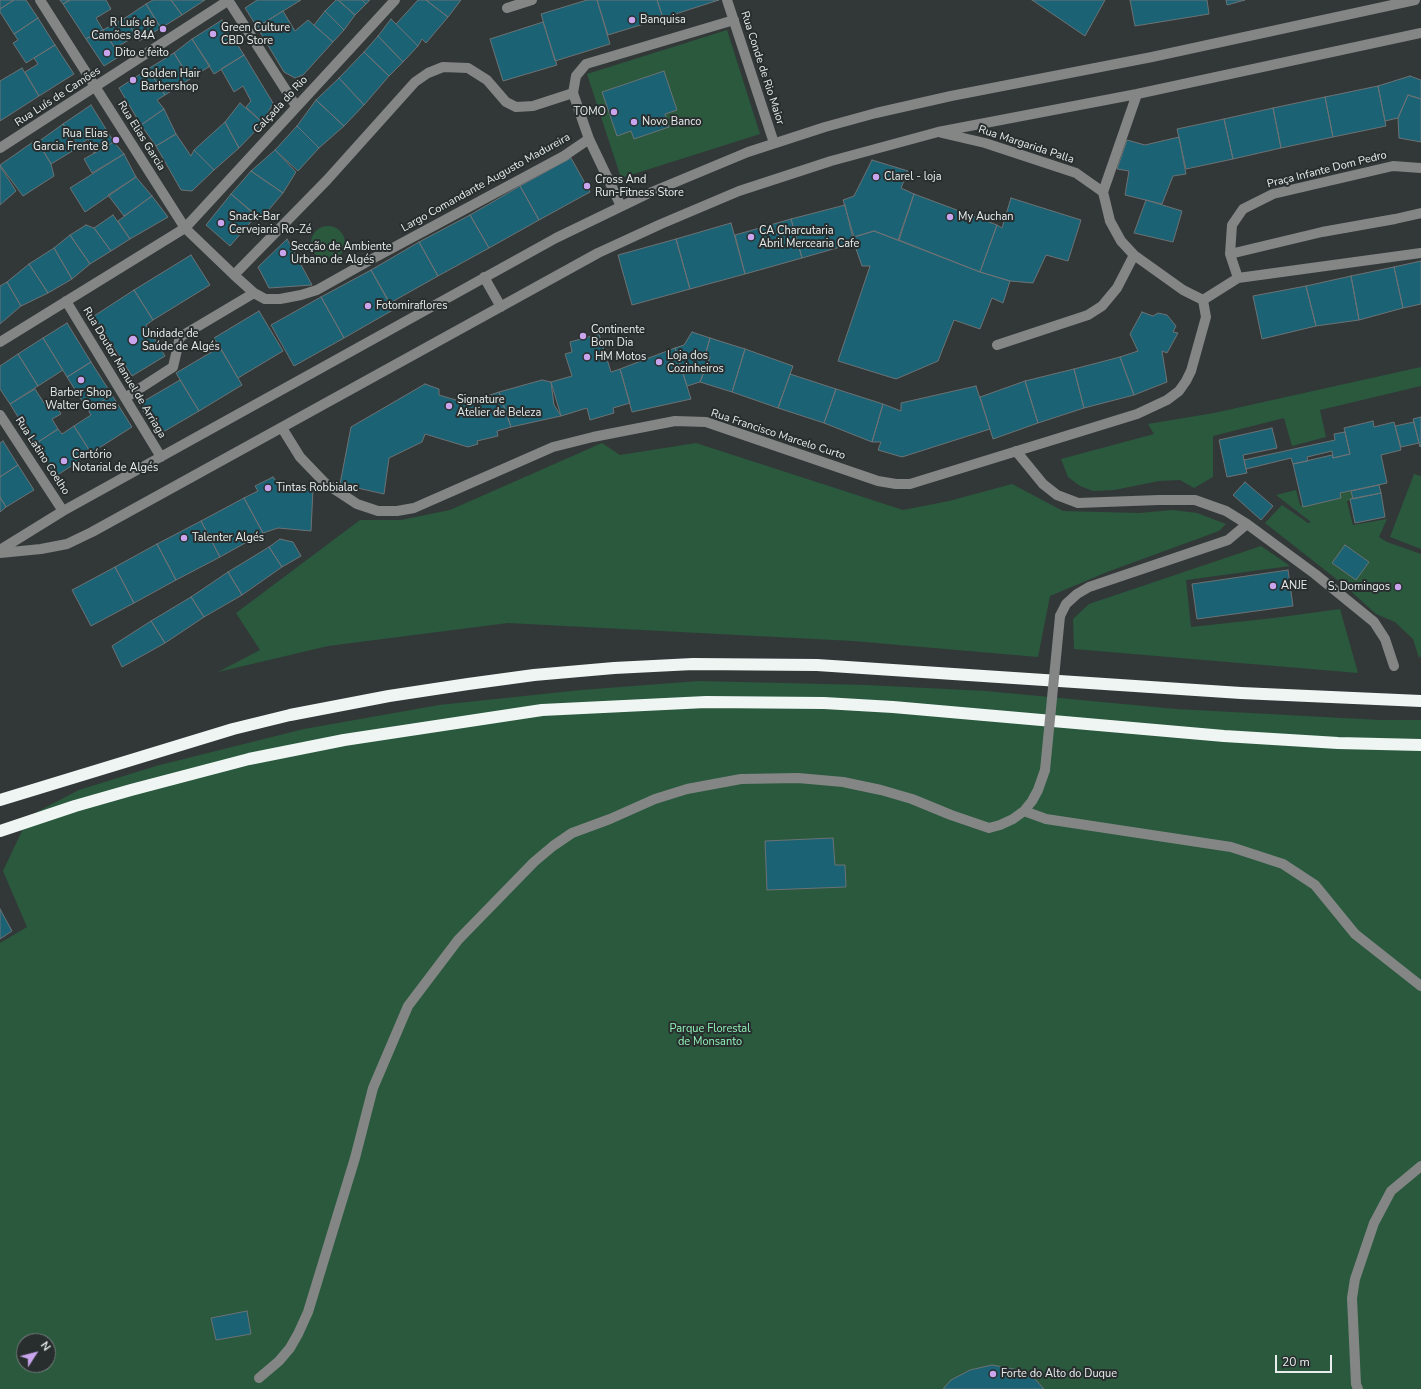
<!DOCTYPE html>
<meta charset="utf-8">
<style>
body{margin:0}
#map{position:relative;width:1421px;height:1389px;overflow:hidden;background:#323838;font-family:"Nunito Sans",sans-serif}
canvas{display:block}
.north{position:absolute;left:16px;top:1333px;width:40px;height:40px;box-sizing:border-box;background:#282e2e;border:1px solid #757a7a;border-radius:50%;rotate:54deg;font-size:11px;font-weight:700;line-height:16px;text-align:center;color:#e9eded}
.north::after{content:'';display:block;margin:auto;width:14px;height:18px;background:#c9a5ee;clip-path:polygon(50% 0,100% 100%,50% 72%,0 100%)}
.scale{position:absolute;left:1275px;top:1355px;width:57px;height:18px;box-sizing:border-box;border:2px solid #e9eded;border-top:0;padding-left:5px;font-size:12px;line-height:14px;white-space:nowrap;color:#e9eded;-webkit-text-stroke:3px #282e2e;paint-order:stroke}
</style>
<div id="map">
<canvas width="1421" height="1389"></canvas>
<div class="north">N</div>
<div class="scale">20 m</div>
</div>
<script>
const g = document.querySelector('canvas').getContext('2d');
g.lineJoin = 'round';
function fill(path, color) {
  g.fillStyle = color;
  g.fill(path, 'evenodd');
}
function shape(rows) {
  const path = new Path2D();
  for (const r of rows) {
    if (r.length === 3) {
      path.moveTo(r[0] + r[2], r[1]);
      path.arc(r[0], r[1], r[2], 0, 2 * Math.PI);
      continue;
    }
    path.moveTo(r[0], r[1]);
    for (let i = 2; i < r.length; i += 2) path.lineTo(r[i], r[i + 1]);
  }
  return path;
}
function strokePath(path, color, width, dash) {
  g.strokeStyle = color;
  g.lineWidth = width;
  g.lineCap = dash ? 'butt' : 'round';
  g.setLineDash(dash || []);
  g.stroke(path);
}
function write(font, color, halo, rows, align = 'center') {
  g.font = font + ' "Nunito Sans",sans-serif';
  g.lineWidth = 4;
  g.setLineDash([]);
  g.textBaseline = 'middle';
  g.strokeStyle = halo;
  g.fillStyle = color;
  for (const [text, x, y, turn = 0] of rows) {
    g.save();
    g.translate(x, y);
    g.rotate((+turn || 0) * Math.PI / 180);
    g.textAlign = isNaN(turn) ? turn : align;
    if (halo) g.strokeText(text, 0, 0);
    g.fillText(text, 0, 0);
    g.restore();
  }
}
fill(shape([
 [727,30,760,134,621,178,587,74],
 [328,243,17],
 [1421,367,1421,386,1320,410,1326,437,1292,446,1284,418,1213,436,1213,477,1194,488,1180,480,1159,481,1114,490,1093,491,1080,486,1068,477,1061,459,1154,434,1148,424,1214,413],
 [602,443,620,455,696,443,903,510,949,501,1012,484,1063,511,1139,513,1173,510,1197,513,1226,524,1219,531,1107,572,1050,596,1038,657,853,641,508,623,328,646,218,672,260,650,236,613,360,520,401,520,450,510],
 [1414,474,1421,476,1421,549,1390,537],
 [1379,485,1381,493,1347,501,1350,514,1353,525,1387,519,1379,537,1387,542,1421,554,1421,656,1419,658,1413,639,1395,622,1376,614,1344,585,1265,523,1282,505,1308,523,1311,522,1276,495,1296,490,1300,505,1303,506,1341,498,1340,493],
 [1261,546,1290,566,1186,580,1191,627,1274,618,1340,609,1358,673,1074,649,1073,619,1089,604],
 [699,681,866,685,986,691,1176,709,1380,720,1421,720,1421,1389,0,1389,0,943,27,927,3,871,29,816,79,790,156,766,304,729,439,705,581,690],
 [24,1341,48,1341,48,1365,24,1365]
]), '#2a593e');
const building = shape([
 [0,0,14,0,0,9,0,0],
 [14,0,26,0,38,18,14,34,0,12,0,9,14,0],
 [60,0,70,0,63,4,60,0],
 [70,0,106,0,111,9,96,18,103,30,86,39,63,4,70,0],
 [153,0,171,0,182,15,161,28,146,4,153,0],
 [171,0,205,0,182,15,171,0],
 [257,0,301,0,257,27,245,8,257,0],
 [336,0,338,0,355,15,344,30,325,11,336,0],
 [338,0,362,0,366,4,355,15,338,0],
 [362,0,370,0,366,4,362,0],
 [418,0,426,0,448,17,426,43,422,39,418,46,396,24,418,0],
 [426,0,461,0,448,17,426,0],
 [587,0,597,0,610,44,555,61,541,14,587,0],
 [597,0,657,0,663,18,608,35,597,0],
 [657,0,719,0,663,18,657,0],
 [1032,0,1105,0,1085,36,1032,0],
 [1130,0,1207,0,1209,14,1135,26,1130,0],
 [1226,0,1245,0,1227,5,1226,0],
 [146,4,161,28,139,41,125,18,146,4],
 [283,11,295,31,308,20,333,42,303,75,295,78,284,72,257,27,283,11],
 [325,11,344,30,333,42,314,25,325,11],
 [38,18,55,45,26,63,13,43,18,40,14,34,38,18],
 [125,18,136,36,115,48,103,30,125,18],
 [391,19,418,46,403,62,378,36,391,19],
 [222,20,244,55,214,74,192,39,222,20],
 [543,22,557,65,503,81,490,39,543,22],
 [103,30,120,56,104,66,86,39,103,30],
 [378,36,403,62,389,76,364,52,378,36],
 [192,39,210,66,190,79,174,53,192,39],
 [55,45,74,74,39,96,25,72,38,64,34,58,55,45],
 [364,52,389,76,364,105,339,78,364,52],
 [174,53,190,79,165,95,148,69,174,53],
 [244,55,273,103,263,123,246,107,251,101,243,86,234,92,221,69,244,55],
 [22,68,39,96,0,121,0,81,22,68],
 [148,69,165,95,157,100,164,109,141,125,119,88,148,69],
 [664,71,677,110,665,114,669,127,634,139,631,131,617,136,602,92,664,71],
 [1410,76,1421,80,1421,99,1408,95,1398,118,1385,121,1378,86,1410,76],
 [339,78,364,105,344,126,316,100,339,78],
 [1378,86,1386,126,1333,137,1325,97,1378,86],
 [1408,95,1421,99,1421,142,1399,138,1398,118,1408,95],
 [1325,97,1333,137,1281,148,1273,108,1325,97],
 [316,100,344,126,319,148,297,126,316,100],
 [240,103,263,123,239,148,225,122,240,103],
 [91,105,114,142,94,153,88,139,78,146,63,124,91,105],
 [1273,108,1281,148,1233,159,1224,119,1273,108],
 [164,109,176,134,156,146,141,125,164,109],
 [1224,119,1233,159,1186,169,1177,129,1224,119],
 [225,122,239,148,214,170,194,150,225,122],
 [63,124,79,147,51,164,38,142,63,124],
 [297,126,319,148,298,171,275,150,297,126],
 [176,134,191,156,194,150,214,170,192,191,181,190,156,146,176,134],
 [1179,137,1186,174,1173,176,1162,204,1125,195,1129,171,1117,169,1127,140,1145,145,1179,137],
 [33,142,38,142,51,164,54,176,23,196,0,165,33,142],
 [114,142,124,154,92,173,84,159,114,142],
 [275,150,296,172,283,193,251,171,275,150],
 [124,154,136,177,85,212,70,188,124,154],
 [571,158,590,192,539,220,520,186,571,158],
 [872,160,908,171,901,188,914,194,898,240,874,231,854,237,843,200,854,196,872,160],
 [0,166,16,191,0,205,0,166],
 [251,171,283,193,261,219,231,194,251,171],
 [136,177,152,196,124,216,108,195,136,177],
 [520,186,539,220,489,248,470,215,520,186],
 [231,194,256,216,230,246,206,225,231,194],
 [914,194,997,225,980,272,899,240,914,194],
 [152,196,168,217,130,239,118,221,152,196],
 [1011,198,1081,220,1068,261,1046,255,1033,283,1010,281,980,272,997,225,1002,228,1011,198],
 [1146,200,1182,211,1173,242,1134,233,1146,200],
 [845,205,854,243,802,258,791,219,845,205],
 [113,215,130,239,111,251,94,228,113,215],
 [470,215,489,248,438,276,419,242,470,215],
 [791,219,802,258,745,274,735,235,791,219],
 [731,223,745,274,690,289,676,239,731,223],
 [86,225,94,228,111,251,90,264,70,235,86,225],
 [874,231,980,272,1010,281,1003,303,992,298,980,329,954,320,938,361,896,379,838,361,870,266,862,266,854,243,854,237,874,231],
 [70,235,90,264,72,279,54,248,70,235],
 [287,239,312,285,269,288,258,267,287,239],
 [676,239,690,289,632,305,618,255,676,239],
 [419,242,438,276,390,303,371,270,419,242],
 [54,248,72,279,48,293,29,264,54,248],
 [191,255,210,285,153,320,134,290,191,255],
 [1421,261,1421,304,1403,308,1394,267,1421,261],
 [29,264,48,293,21,306,7,282,29,264],
 [1394,267,1403,308,1359,320,1351,276,1394,267],
 [371,270,393,310,344,338,321,297,371,270],
 [1351,276,1359,320,1316,326,1306,286,1351,276],
 [7,282,21,306,0,324,0,286,7,282],
 [1306,286,1316,326,1262,339,1253,296,1306,286],
 [134,290,153,320,146,325,165,356,132,376,94,316,134,290],
 [321,297,344,338,294,366,271,325,321,297],
 [259,311,283,351,238,378,214,338,259,311],
 [1142,312,1153,316,1158,313,1167,315,1176,326,1173,332,1178,333,1167,353,1162,351,1167,382,1134,395,1120,357,1138,351,1130,334,1142,312],
 [67,323,91,362,67,377,43,338,67,323],
 [692,332,710,338,705,356,710,357,700,382,687,386,675,348,684,345,692,332],
 [599,334,611,372,620,369,630,403,613,408,614,413,590,420,587,408,561,416,551,382,572,376,565,354,572,352,570,342,599,334],
 [43,338,63,370,38,386,18,354,43,338],
 [710,338,745,349,732,392,700,382,710,357,705,356,710,338],
 [220,347,242,385,199,411,176,373,220,347],
 [675,348,691,399,632,412,620,369,675,348],
 [745,349,793,366,778,408,732,392,745,349],
 [18,354,38,386,10,404,0,389,0,366,18,354],
 [1120,357,1134,395,1084,408,1074,369,1120,357],
 [91,362,112,395,88,410,67,377,91,362],
 [1074,369,1084,408,1038,423,1025,381,1074,369],
 [790,374,836,389,824,423,778,408,790,374],
 [180,380,199,411,158,435,139,404,180,380],
 [542,380,551,382,554,405,561,416,511,427,499,392,542,380],
 [1025,381,1038,423,993,439,980,397,1025,381],
 [425,384,439,389,439,395,466,403,499,392,511,427,497,431,498,436,477,441,478,444,468,447,425,434,422,442,389,458,384,494,340,484,351,427,425,384],
 [976,386,990,429,902,457,878,450,881,442,872,442,883,404,901,411,901,403,976,386],
 [35,389,44,403,52,399,61,414,52,419,58,429,35,444,10,404,35,389],
 [836,389,883,404,872,442,824,423,836,389],
 [112,395,132,427,91,453,74,426,91,415,88,410,112,395],
 [1421,417,1421,446,1420,447,1413,419,1421,417],
 [1373,421,1374,427,1394,422,1401,450,1381,455,1387,483,1340,493,1341,498,1303,507,1293,464,1332,455,1333,458,1350,454,1344,428,1373,421],
 [1414,422,1419,443,1401,447,1395,426,1414,422],
 [74,426,91,453,56,476,35,444,58,429,62,434,74,426],
 [1272,428,1277,448,1243,455,1247,473,1227,477,1219,440,1272,428],
 [1345,432,1350,454,1333,458,1332,451,1307,457,1308,461,1293,464,1291,458,1246,469,1244,460,1335,440,1334,434,1345,432],
 [3,441,18,465,0,477,0,443,3,441],
 [18,465,34,490,6,507,0,497,0,477,18,465],
 [273,477,280,486,313,489,311,531,278,528,263,533,244,498,258,491,255,486,273,477],
 [1245,482,1273,506,1261,520,1233,495,1245,482],
 [1379,485,1381,493,1353,499,1351,491,1379,485],
 [1381,493,1385,517,1355,523,1350,499,1381,493],
 [0,497,6,507,0,512,0,497],
 [244,498,263,533,220,557,201,521,244,498],
 [201,521,220,557,176,580,157,544,201,521],
 [280,539,293,542,301,556,282,567,269,547,280,539],
 [157,544,176,580,134,603,115,567,157,544],
 [1345,545,1369,562,1356,580,1332,563,1345,545],
 [269,547,282,567,242,595,228,572,269,547],
 [115,567,134,603,91,626,72,590,115,567],
 [1288,570,1293,606,1197,619,1192,584,1288,570],
 [228,572,242,595,204,617,191,597,228,572],
 [191,597,204,617,165,643,151,621,191,597],
 [151,621,165,643,122,667,112,646,151,621],
 [833,838,835,865,845,865,846,887,767,890,765,841,833,838],
 [0,909,12,931,0,939,0,909],
 [247,1311,251,1334,216,1340,211,1318,247,1311],
 [992,1365,1014,1369,1035,1379,1044,1389,943,1389,951,1380,970,1370,992,1365]
]);
fill(building, '#1b6275');
strokePath(building, '#6c7274', 1);
strokePath(shape([
 [40,0,185,228,234,275],
 [228,0,296,106],
 [727,0,774,143],
 [507,8,532,0],
 [573,93,533,106,516,107,506,102,487,80,468,68,443,67,428,73,415,82,327,180,234,275,254,293,265,299,280,299,301,295,317,290,374,258,564,156,589,139],
 [942,133,985,143,1076,173,1103,192],
 [0,148,229,0],
 [621,206,589,139,573,93,576,76,586,64,734,20],
 [1230,254,1232,225,1243,209,1273,194,1393,166,1421,168],
 [1134,255,1183,290,1203,300,1238,278,1421,253],
 [484,277,501,307],
 [1238,278,1230,254,1322,232,1395,219,1421,213],
 [66,301,161,457],
 [0,342,185,228,395,0],
 [997,345,1088,315,1102,306,1117,288,1134,255,1121,241,1110,221,1103,192,1137,94],
 [125,398,173,367,180,337,254,293],
 [0,415,63,511],
 [282,428,300,457,325,483,357,504,378,511,397,511,414,508,553,447,593,437,675,421,706,422,878,481,896,484,910,484,1137,414,1167,400,1179,391,1186,381,1191,371,1206,317,1203,300],
 [1016,451,1043,484,1057,495,1078,503,1159,500,1195,500,1226,511,1247,524,1315,574,1374,622,1385,639,1394,666],
 [0,550,63,511,556,238,647,194,748,152,825,127,876,113,951,96,1152,57,1415,0],
 [0,553,41,549,67,544,92,532,598,253,661,224,739,191,831,161,938,132,1137,94,1421,33],
 [1060,616,1066,604,1077,594,1089,587,1228,540,1247,524],
 [1024,811,1046,819,1231,847,1283,864,1315,885,1355,934,1421,986],
 [259,1378,279,1361,290,1348,298,1334,308,1312,355,1158,373,1088,408,1006,458,940,534,862,553,846,572,833,610,819,655,799,687,789,741,779,798,778,843,782,881,790,912,799,951,815,989,828,1000,825,1013,819,1024,811,1032,801,1038,790,1045,770],
 [1358,1389,1356,1384,1352,1298,1355,1279,1374,1223,1391,1191,1421,1166]
]), '#848685', 10);
strokePath(shape([
 [0,800,233,729,290,715,389,696,468,684,534,675,614,668,693,664,817,665,1241,693,1421,701],
 [0,831,75,806,131,790,249,759,344,740,542,710,706,702,824,703,893,707,1224,736,1338,743,1421,745]
]), '#eef5f3', 12);
strokePath(shape([
 [1045,770,1060,616]
]), '#848685', 10);
for (const [x, y, r, color] of [
 [632,20,4,"#c9a5ee"],
 [163,29,4,"#c9a5ee"],
 [213,34,4,"#c9a5ee"],
 [107,53,4,"#c9a5ee"],
 [133,80,4,"#c9a5ee"],
 [614,112,4,"#c9a5ee"],
 [634,122,4,"#c9a5ee"],
 [116,140,4,"#c9a5ee"],
 [876,177,4,"#c9a5ee"],
 [587,186,4,"#c9a5ee"],
 [950,217,4,"#c9a5ee"],
 [221,223,4,"#c9a5ee"],
 [751,237,4,"#c9a5ee"],
 [283,253,4,"#c9a5ee"],
 [368,306,4,"#c9a5ee"],
 [583,336,4,"#c9a5ee"],
 [133,340,5,"#c9a5ee"],
 [587,357,4,"#c9a5ee"],
 [659,362,4,"#c9a5ee"],
 [81,380,4,"#c9a5ee"],
 [449,406,4,"#c9a5ee"],
 [64,461,4,"#c9a5ee"],
 [268,488,4,"#c9a5ee"],
 [184,538,4,"#c9a5ee"],
 [1273,586,4,"#c9a5ee"],
 [1398,587,4,"#c9a5ee"],
 [993,1374,4,"#c9a5ee"]
]) {
  const dot = new Path2D();
  dot.arc(x, y, r, 0, 2 * Math.PI);
  g.fillStyle = color;
  g.fill(dot);
  strokePath(dot, '#282e2e', 1.5);
}
write('11px', '#e9eded', '#282e2e', [
 ["Banquisa",640,20],
 ["R Luís de",155,23,"right"],
 ["Camões 84A",155,36,"right"],
 ["Green Culture",221,28],
 ["CBD Store",221,41],
 ["Dito e feito",115,53],
 ["Golden Hair",141,74],
 ["Barbershop",141,87],
 ["TOMO",606,112,"right"],
 ["Novo Banco",642,122],
 ["Rua Elias",108,134,"right"],
 ["Garcia Frente 8",108,147,"right"],
 ["Clarel - loja",884,177],
 ["Cross And",595,180],
 ["Run-Fitness Store",595,193],
 ["Snack-Bar",229,217],
 ["Cervejaria Ro-Zé",229,230],
 ["My Auchan",958,217],
 ["CA Charcutaria",759,231],
 ["Abril Mercearia Cafe",759,244],
 ["Secção de Ambiente",291,247],
 ["Urbano de Algés",291,260],
 ["Fotomiraflores",376,306],
 ["Continente",591,330],
 ["Bom Dia",591,343],
 ["Unidade de",142,334],
 ["Saúde de Algés",142,347],
 ["Loja dos",667,356],
 ["Cozinheiros",667,369],
 ["HM Motos",595,357],
 ["Barber Shop",81,393,"center"],
 ["Walter Gomes",81,406,"center"],
 ["Signature",457,400],
 ["Atelier de Beleza",457,413],
 ["Cartório",72,455],
 ["Notarial de Algés",72,468],
 ["Tintas Robbialac",276,488],
 ["Talenter Algés",192,538],
 ["ANJE",1281,586],
 ["S. Domingos",1390,587,"right"],
 ["Forte do Alto do Duque",1001,1374]
], 'left');
write('11px', '#e9eded', '#282e2e', [
 ["Rua Conde de Rio Maior",762,68,72],
 ["Rua Luís de Camões",58,97,-33],
 ["Calçada do Rio",281,105,-47],
 ["Rua Elias Garcia",141,136,58],
 ["Rua Margarida Palla",1026,145,18],
 ["Praça Infante Dom Pedro",1327,170,-14],
 ["Largo Comandante Augusto Madureira",486,183,-29],
 ["Rua Doutor Manuel de Arriaga",124,373,59],
 ["Rua Francisco Marcelo Curto",778,435,18],
 ["Rua Latino Coelho",42,456,57]
]);
write('11px', '#91f2b7', '#282e2e', [
 ["Parque Florestal",710,1029],
 ["de Monsanto",710,1042]
]);
</script>
